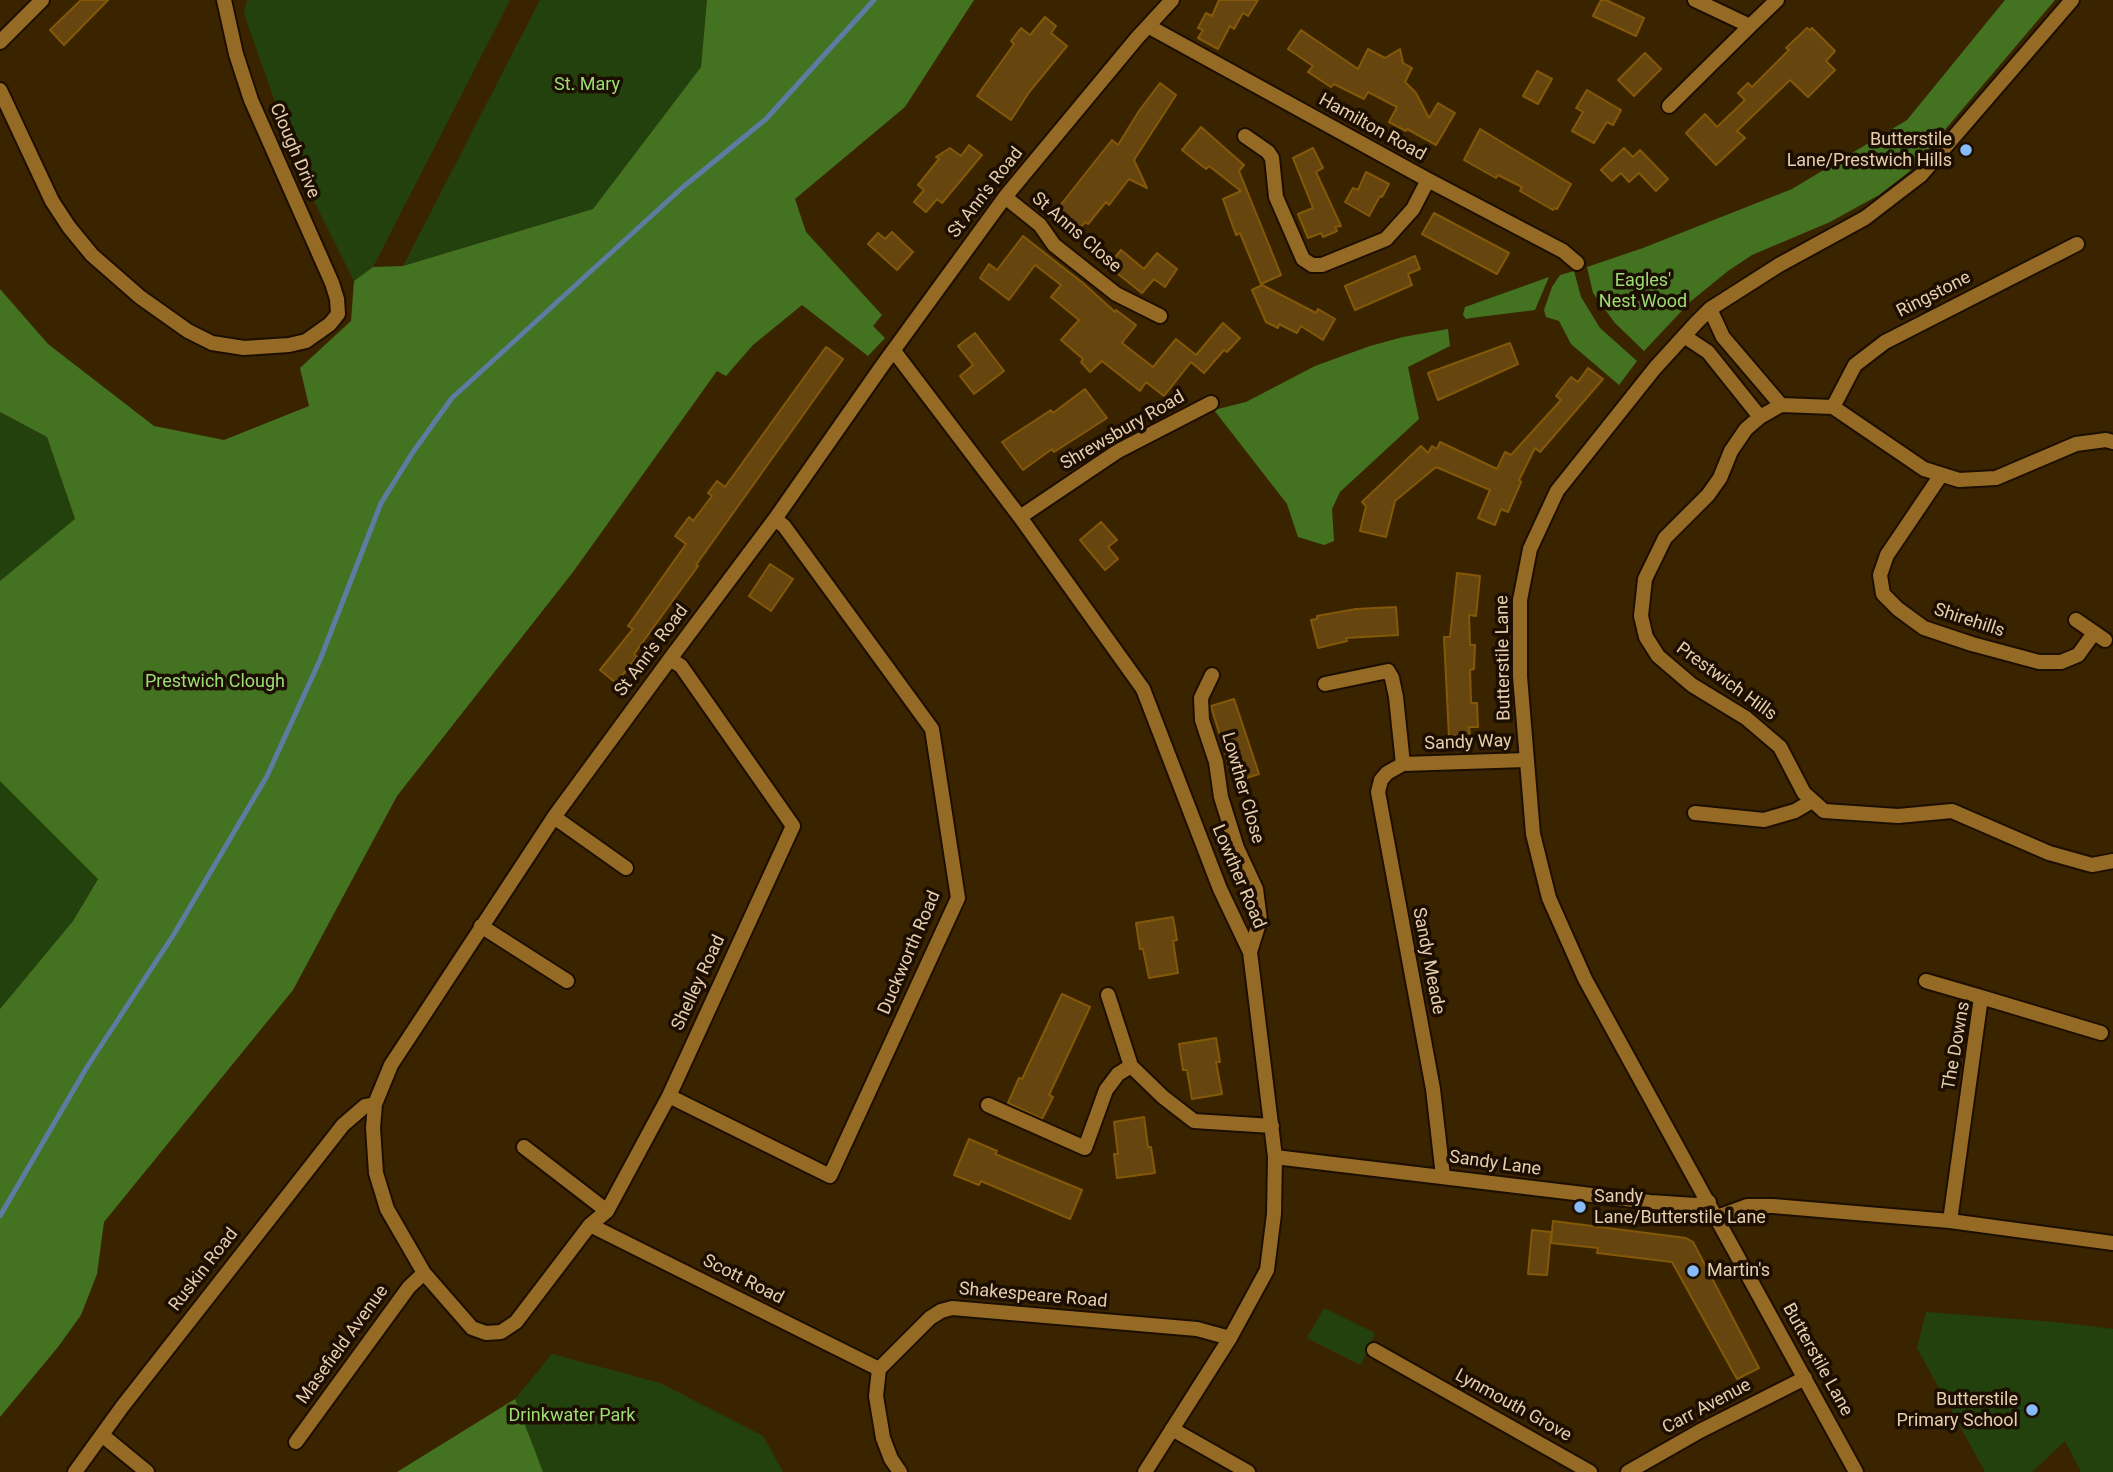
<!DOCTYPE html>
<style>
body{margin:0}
canvas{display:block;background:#3a2400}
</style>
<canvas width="2113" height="1472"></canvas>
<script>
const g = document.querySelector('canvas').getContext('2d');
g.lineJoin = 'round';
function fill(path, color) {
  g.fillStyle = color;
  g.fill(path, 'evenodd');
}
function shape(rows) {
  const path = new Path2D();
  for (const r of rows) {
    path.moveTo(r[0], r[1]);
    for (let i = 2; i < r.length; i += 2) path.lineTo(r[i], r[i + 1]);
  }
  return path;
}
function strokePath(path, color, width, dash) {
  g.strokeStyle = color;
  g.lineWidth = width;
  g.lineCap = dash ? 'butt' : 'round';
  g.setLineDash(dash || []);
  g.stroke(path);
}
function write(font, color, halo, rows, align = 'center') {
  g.font = font + ' Roboto,sans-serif';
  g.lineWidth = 7;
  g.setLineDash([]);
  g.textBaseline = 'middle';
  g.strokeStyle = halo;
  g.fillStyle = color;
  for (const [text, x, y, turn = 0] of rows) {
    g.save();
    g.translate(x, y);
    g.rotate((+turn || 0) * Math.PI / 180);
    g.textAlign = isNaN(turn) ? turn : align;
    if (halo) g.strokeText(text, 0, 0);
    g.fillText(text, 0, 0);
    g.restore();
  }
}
fill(shape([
 [247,0,510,0,373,267,354,281,301,175,244,14],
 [540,0,707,0,701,67,593,209,403,266],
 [0,412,47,437,75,520,0,581],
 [0,780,78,854,98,878,73,921,0,1009],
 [1324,1308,1375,1333,1361,1365,1307,1338],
 [1926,1312,2055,1322,2113,1329,2113,1472,2081,1472,2065,1441,2032,1472,1985,1472,1917,1348],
 [552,1354,660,1383,763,1436,783,1472,427,1472,515,1399]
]), '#23410d');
fill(shape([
 [707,0,974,0,905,107,795,199,806,232,882,315,873,326,885,338,868,356,802,305,753,345,726,376,717,371,573,572,397,796,293,990,104,1222,97,1274,81,1315,58,1347,0,1417,0,1009,73,921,98,879,0,781,0,581,75,519,47,437,0,412,0,289,48,344,154,426,224,440,309,406,300,368,351,321,354,281,373,267,403,266,593,209,701,67],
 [2005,0,2055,0,1910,171,1879,195,1830,222,1752,255,1728,271,1691,301,1644,351,1615,323,1593,293,1587,267,1643,248,1792,189,1907,120],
 [1574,271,1581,297,1600,328,1637,361,1619,385,1571,344,1559,321,1546,317,1544,310,1552,287,1560,275],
 [1549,277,1535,310,1471,318,1466,319,1463,315,1465,307,1468,306],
 [1448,329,1450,346,1408,367,1419,419,1340,492,1332,509,1334,541,1324,545,1298,537,1287,504,1214,410,1246,402,1315,366,1370,346,1403,337],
 [515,1399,543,1472,397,1472]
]), '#437221');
strokePath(shape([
 [0,1216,87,1067,174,934,267,776,320,660,381,503,413,452,452,398,683,187,766,119,874,0]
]), '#5c7ca1', 5);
const building = shape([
 [81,0,108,0,64,45,50,30,81,0],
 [1219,0,1258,0,1248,16,1243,13,1234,29,1230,26,1218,49,1198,38,1203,30,1198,28,1206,13,1212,16,1219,0],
 [1601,0,1606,0,1644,18,1636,36,1593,16,1601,0],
 [1045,17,1056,26,1051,33,1067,46,1030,91,1011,120,977,96,1014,44,1011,41,1021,28,1030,35,1045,17],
 [1807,28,1810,30,1812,28,1835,51,1826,61,1835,70,1808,97,1790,80,1737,131,1745,138,1716,165,1686,133,1705,114,1717,127,1745,100,1738,93,1748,83,1752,87,1789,50,1786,48,1807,28],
 [1301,30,1358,69,1368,49,1385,58,1400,49,1403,63,1412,68,1405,82,1416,93,1429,118,1438,103,1455,113,1436,145,1407,129,1406,131,1389,122,1397,107,1368,92,1364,99,1334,84,1331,87,1308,72,1313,66,1288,49,1301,30],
 [1645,53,1661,69,1634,96,1618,80,1645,53],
 [1537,71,1552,79,1538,104,1523,96,1537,71],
 [1160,83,1176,95,1134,160,1147,188,1129,179,1109,205,1106,202,1088,224,1085,222,1074,237,1058,224,1061,221,1057,218,1063,210,1059,207,1112,140,1118,145,1139,111,1160,83],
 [1587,90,1621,110,1613,125,1607,122,1594,143,1572,131,1583,112,1576,108,1587,90],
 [1201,127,1244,165,1239,171,1281,275,1261,284,1240,233,1236,235,1223,199,1241,191,1209,166,1206,169,1182,150,1201,127],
 [1480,129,1571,184,1557,209,1554,208,1553,210,1520,191,1522,187,1498,175,1496,178,1464,160,1480,129],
 [969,145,982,155,942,203,937,199,926,212,914,202,924,190,918,185,939,159,936,157,950,148,961,156,969,145],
 [1313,148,1323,168,1316,172,1341,226,1335,227,1337,231,1323,237,1321,233,1308,238,1298,214,1313,208,1293,158,1313,148],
 [1624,148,1633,157,1640,150,1668,179,1656,191,1639,173,1629,182,1621,173,1612,181,1601,170,1624,148],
 [1366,172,1389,184,1382,197,1380,196,1369,216,1345,202,1353,188,1358,190,1366,172],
 [1434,213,1509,253,1497,274,1422,234,1434,213],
 [892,232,913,252,897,270,868,244,878,233,885,239,892,232],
 [1023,236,1083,283,1115,312,1116,310,1136,325,1122,343,1153,367,1176,339,1196,355,1223,323,1240,338,1227,352,1224,350,1204,373,1191,362,1164,396,1146,382,1140,391,1102,361,1090,372,1081,362,1083,359,1061,340,1079,320,1051,297,1061,285,1035,265,1009,300,980,278,989,264,997,270,1023,236],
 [1121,250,1144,269,1157,253,1177,269,1165,287,1154,279,1142,293,1108,266,1121,250],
 [1415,256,1420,269,1408,274,1412,285,1355,310,1345,286,1415,256],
 [1262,285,1316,313,1318,309,1335,319,1323,340,1301,326,1297,333,1279,324,1278,328,1266,322,1252,290,1262,285],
 [975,333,1004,371,974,394,960,376,973,365,958,346,975,333],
 [1510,343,1518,364,1438,400,1428,373,1510,343],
 [826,347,843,359,696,565,698,566,634,654,637,657,616,683,600,670,633,629,628,626,686,544,675,536,689,517,693,521,712,496,708,493,717,481,725,487,826,347],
 [1588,368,1603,379,1540,452,1535,448,1519,480,1521,482,1508,512,1501,509,1495,525,1478,518,1490,490,1436,467,1395,501,1386,537,1360,531,1366,506,1362,502,1421,446,1428,453,1432,446,1437,449,1440,442,1497,469,1505,452,1511,455,1561,400,1556,396,1571,377,1578,382,1588,368],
 [1085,389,1107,418,1054,452,1052,449,1023,470,1002,442,1051,410,1053,413,1085,389],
 [1101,522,1117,540,1108,547,1118,559,1105,570,1080,540,1101,522],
 [770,564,793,579,771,611,749,596,770,564],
 [1457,573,1480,576,1476,616,1469,615,1470,645,1475,645,1474,669,1470,670,1471,703,1477,703,1478,727,1469,727,1470,736,1449,737,1444,637,1450,637,1457,573],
 [1396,607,1398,635,1346,638,1347,641,1318,648,1311,620,1317,619,1317,616,1356,609,1396,607],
 [1234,699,1259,774,1234,782,1211,706,1234,699],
 [1173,917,1177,940,1173,941,1178,973,1149,978,1143,949,1140,949,1136,923,1173,917],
 [1062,994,1090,1007,1049,1095,1053,1097,1042,1119,1008,1103,1019,1078,1022,1079,1062,994],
 [1216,1038,1220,1062,1216,1062,1222,1094,1192,1099,1187,1070,1183,1070,1179,1044,1216,1038],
 [1144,1117,1148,1147,1151,1147,1155,1173,1117,1178,1114,1154,1118,1154,1114,1122,1144,1117],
 [969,1139,997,1151,995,1154,1082,1190,1070,1219,981,1181,979,1185,954,1175,969,1139],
 [1553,1221,1686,1238,1693,1242,1759,1368,1737,1379,1672,1262,1597,1253,1598,1248,1551,1243,1553,1221],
 [1532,1230,1551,1232,1547,1275,1528,1274,1532,1230]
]);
fill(building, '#66450f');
strokePath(building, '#835809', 2);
const minor = shape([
 [1695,0,1750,26,1777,0],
 [1148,26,1428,180,1563,251,1577,263],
 [0,42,42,0],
 [0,90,52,201,69,227,92,255,140,297,188,331,212,343,244,348,289,345,306,341,330,324,338,314,337,299,332,283,251,100,236,54,224,0],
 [1669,106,1750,26],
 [1245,136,1268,152,1272,158,1276,197,1303,259,1312,265,1322,265,1386,239,1413,209,1428,180],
 [1005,197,1040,225,1054,245,1116,294,1160,316],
 [1710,309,1723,337,1781,405],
 [1684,336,1708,352,1760,417],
 [894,351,1020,517,1143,689,1220,889,1250,952,1275,1157,1274,1214,1267,1270,1230,1338,1145,1472],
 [1833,407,1855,365,1885,342,2077,244],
 [2113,442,2106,440,2076,444,1996,478,1959,480,1924,469,1833,407,1781,405,1760,417,1746,429,1731,451,1720,478,1708,495,1665,538,1645,579,1641,616,1646,637,1658,656,1692,685,1746,718,1780,747,1804,793,1824,811,1898,816,1952,811,2049,853,2092,865,2113,861],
 [1941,475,1887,555,1880,575,1883,594,1898,609,1924,628,1972,644,2039,662,2061,662,2078,655,2094,633],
 [1020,517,1118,451,1211,403],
 [2076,620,2105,640],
 [670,659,681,666,793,826,669,1096,607,1211,590,1225,516,1322,501,1332,486,1333,472,1328,424,1273,387,1209,376,1173,373,1128,375,1104,391,1065,554,817,670,659,775,519,882,366,1005,197,1137,38,1172,0],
 [1212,675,1201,698,1202,720,1216,762,1221,797,1237,848,1256,889,1260,920,1250,952],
 [1325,684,1388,671,1392,678,1396,697,1403,764],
 [1695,813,1764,820,1795,811,1812,801],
 [554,817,626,868],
 [481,926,567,981],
 [1926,981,1981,997],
 [1108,995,1131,1066],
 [669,1096,830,1176,958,898,932,729,784,526,775,519],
 [988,1105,1085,1148,1106,1090,1118,1074,1131,1066,1163,1097,1194,1121,1272,1126],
 [524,1147,607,1211],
 [1275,1157,1650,1202,1695,1205,1709,1202],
 [1443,1176,1433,1089,1378,792,1381,780,1387,773,1403,764,1526,760],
 [1717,1217,1747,1206,1773,1206,1950,1221,2113,1243],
 [1950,1221,1981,997,2101,1033],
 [590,1225,879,1369],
 [1374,1350,1590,1472],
 [1172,1429,1248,1472],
 [102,1435,147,1472],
 [296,1442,409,1287,424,1273],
 [75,1472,122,1407,343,1125,365,1106,375,1104],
 [900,1472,891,1459,883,1438,876,1396,879,1369,930,1318,941,1311,952,1308,1197,1329,1230,1338],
 [1628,1472,1700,1431,1805,1378],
 [1856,1472,1585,979,1549,898,1533,834,1520,676,1520,600,1530,549,1557,491,1655,368,1696,323,1710,309,1779,265,1865,218,1921,175,2072,0]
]);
strokePath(minor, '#1c0e00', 18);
strokePath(minor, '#956a24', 14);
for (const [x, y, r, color] of [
 [1966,150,7,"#88bbfc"],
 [1580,1207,7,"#88bbfc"],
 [1693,1271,7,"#88bbfc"],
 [2032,1410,7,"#88bbfc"]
]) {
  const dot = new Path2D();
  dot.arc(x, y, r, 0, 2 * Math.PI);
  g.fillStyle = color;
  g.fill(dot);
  strokePath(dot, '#1c0e00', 2.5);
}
write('18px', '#9cde75', '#1c0e00', [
 ["St. Mary",587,85],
 ["Eagles'",1643,281],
 ["Nest Wood",1643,302],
 ["Prestwich Clough",215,682],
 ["Drinkwater Park",572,1416]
]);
write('18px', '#e6ceae', '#1c0e00', [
 ["Hamilton Road",1372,128,29],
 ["Clough Drive",294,151,67],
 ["St Ann's Road",986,193,-52],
 ["St Anns Close",1076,233,41],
 ["Ringstone",1934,295,-27],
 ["Shrewsbury Road",1123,431,-30],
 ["Shirehills",1969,621,18],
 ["St Ann's Road",652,651,-53],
 ["Butterstile Lane",1504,658,-91],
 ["Prestwich Hills",1726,682,36],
 ["Sandy Way",1468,743,-2],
 ["Lowther Close",1242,788,74],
 ["Lowther Road",1238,877,67],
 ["Duckworth Road",910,953,-67],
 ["Sandy Meade",1428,961,79],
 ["Shelley Road",699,983,-65],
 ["The Downs",1957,1046,-80],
 ["Sandy Lane",1495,1164,8],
 ["Ruskin Road",204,1270,-52],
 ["Scott Road",743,1280,27],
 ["Shakespeare Road",1033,1296,5],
 ["Masefield Avenue",343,1345,-54],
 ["Butterstile Lane",1817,1360,61],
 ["Lynmouth Grove",1513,1406,29],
 ["Carr Avenue",1707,1407,-28]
]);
write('18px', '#e6ceae', '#1c0e00', [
 ["Butterstile",1952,140],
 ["Lane/Prestwich Hills",1952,161],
 ["Sandy",1594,1197,"left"],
 ["Lane/Butterstile Lane",1594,1218,"left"],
 ["Martin's",1707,1271,"left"],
 ["Butterstile",2018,1400],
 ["Primary School",2018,1421]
], 'right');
</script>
